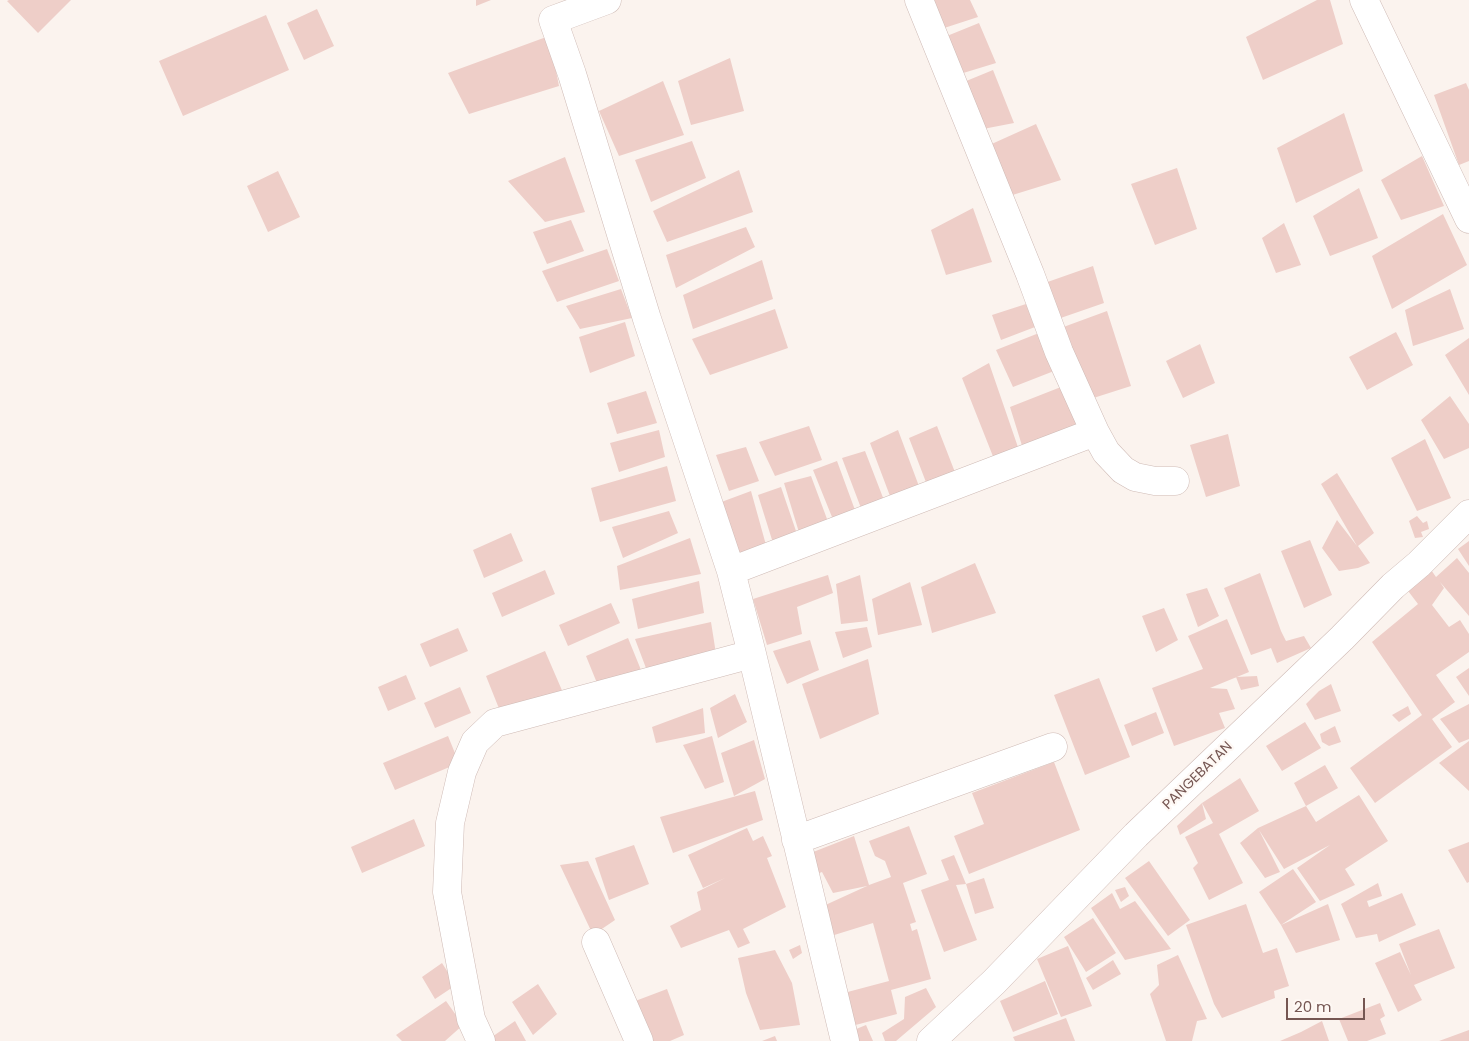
<!DOCTYPE html>
<style>
body{margin:0}
#map{position:relative;width:1469px;height:1041px;overflow:hidden;background:#fbf3ee;font-family:Poppins,sans-serif}
canvas{display:block}
.scale{position:absolute;left:1286px;top:998px;width:79px;height:22px;box-sizing:border-box;border:2px solid #755652;border-top:0;padding-left:6px;font-size:15px;line-height:18px;white-space:nowrap;color:#755652;-webkit-text-stroke:4px #fef8f4;paint-order:stroke}
</style>
<div id="map">
<canvas width="1469" height="1041"></canvas>
<div class="scale">20 m</div>
</div>
<script>
const g = document.querySelector('canvas').getContext('2d');
g.lineJoin = 'round';
function fill(path, color) {
  g.fillStyle = color;
  g.fill(path, 'evenodd');
}
function shape(rows) {
  const path = new Path2D();
  for (const r of rows) {
    path.moveTo(r[0], r[1]);
    for (let i = 2; i < r.length; i += 2) path.lineTo(r[i], r[i + 1]);
  }
  return path;
}
function strokePath(path, color, width, dash) {
  g.strokeStyle = color;
  g.lineWidth = width;
  g.lineCap = dash ? 'butt' : 'round';
  g.setLineDash(dash || []);
  g.stroke(path);
}
function write(font, color, halo, rows, align = 'center') {
  g.font = font + ' Poppins,sans-serif';
  g.lineWidth = 4.5;
  g.setLineDash([]);
  g.textBaseline = 'middle';
  g.strokeStyle = halo;
  g.fillStyle = color;
  for (const [text, x, y, turn = 0] of rows) {
    g.save();
    g.translate(x, y);
    g.rotate((+turn || 0) * Math.PI / 180);
    g.textAlign = isNaN(turn) ? turn : align;
    if (halo) g.strokeText(text, 0, 0);
    g.fillText(text, 0, 0);
    g.restore();
  }
}
fill(shape([
 [9,0,71,0,38,33,7,1],
 [476,0,491,0,476,6],
 [923,0,970,0,978,17,935,31],
 [1317,0,1330,0,1343,44,1263,80,1246,37],
 [317,9,334,46,304,60,287,23],
 [266,15,289,70,183,116,159,61],
 [979,23,996,63,960,74,942,38],
 [549,36,559,86,469,114,448,73],
 [730,58,744,111,691,125,678,81],
 [993,70,1014,123,983,129,959,84],
 [663,81,684,135,619,156,599,111],
 [1466,83,1469,90,1469,161,1459,165,1434,95],
 [1344,113,1363,171,1296,203,1277,148],
 [1036,124,1061,180,1006,197,985,147],
 [692,141,706,178,651,202,635,160],
 [1422,156,1444,206,1401,220,1381,180],
 [565,157,585,212,545,222,508,181],
 [1177,168,1197,229,1155,245,1131,184],
 [739,170,753,212,667,242,653,211],
 [278,171,300,217,268,232,247,186],
 [1359,188,1378,238,1330,256,1313,216],
 [973,208,992,262,946,275,931,230],
 [1443,214,1467,265,1392,309,1372,256],
 [571,220,584,251,547,264,533,232],
 [1284,223,1301,265,1276,273,1262,238],
 [746,227,755,247,676,288,666,255],
 [607,249,619,281,557,302,542,271],
 [762,260,773,299,693,329,683,295],
 [1093,266,1104,303,1052,321,1039,285],
 [621,289,632,318,580,329,566,306],
 [1450,289,1464,329,1413,346,1405,310],
 [1026,304,1035,327,1001,340,992,315],
 [775,309,788,348,710,375,692,339],
 [1107,311,1131,386,1084,401,1058,329],
 [625,322,635,356,590,373,579,337],
 [1396,332,1413,365,1367,390,1349,357],
 [1039,333,1054,371,1013,387,996,350],
 [1469,338,1469,395,1445,355],
 [1200,344,1215,383,1183,398,1166,361],
 [989,363,1020,453,996,464,962,378],
 [1066,385,1081,436,1024,452,1010,407],
 [646,391,657,423,617,434,607,403],
 [1450,396,1469,424,1469,448,1444,459,1421,420],
 [809,426,822,460,775,476,759,442],
 [937,426,958,480,929,490,909,438],
 [659,430,665,457,619,472,610,443],
 [898,430,923,497,893,504,870,443],
 [1228,434,1240,486,1206,497,1190,445],
 [1425,439,1451,498,1417,511,1391,458],
 [746,447,759,481,729,491,716,455],
 [865,451,887,508,864,516,842,458],
 [837,461,859,521,836,527,813,470],
 [667,466,676,501,600,522,591,488],
 [1337,473,1374,533,1358,546,1370,563,1358,568,1339,571,1322,548,1337,520,1357,546,1321,484],
 [811,476,830,527,801,539,784,483],
 [781,487,796,531,773,543,758,495],
 [751,491,766,545,734,556,716,504],
 [669,511,678,533,623,558,612,527],
 [1417,516,1423,523,1427,521,1429,529,1421,532,1423,537,1415,538,1409,521],
 [511,533,523,561,484,578,473,550],
 [690,538,701,574,620,590,617,566],
 [1310,540,1332,595,1304,608,1281,551],
 [1469,541,1469,566,1458,549],
 [1457,558,1469,573,1469,616,1440,582,1444,588,1432,605,1449,627,1460,620,1469,634,1469,652,1436,675,1455,702,1432,719,1452,747,1375,803,1350,768,1422,715,1372,642,1418,604,1402,583,1427,564,1436,577],
 [975,563,996,613,932,633,921,587],
 [545,570,555,594,502,617,492,593],
 [1260,573,1281,631,1286,641,1304,636,1311,648,1277,663,1271,648,1251,655,1224,588],
 [828,575,833,593,797,607,802,634,767,645,753,599],
 [860,575,868,621,841,624,836,584],
 [699,581,704,613,638,629,632,599],
 [910,582,922,625,878,635,872,599],
 [1207,588,1219,616,1198,627,1186,594],
 [611,603,620,623,568,646,559,625],
 [1164,608,1178,640,1156,652,1142,616],
 [1227,619,1249,672,1210,688,1227,689,1235,709,1219,713,1225,728,1174,746,1152,688,1203,669,1188,636],
 [711,622,717,660,649,676,635,639],
 [867,627,872,647,843,658,835,632],
 [458,628,468,651,430,667,420,644],
 [628,638,641,670,599,688,586,656],
 [810,640,819,670,787,684,773,651],
 [545,651,564,695,504,721,486,676],
 [868,659,879,714,820,739,802,684],
 [1469,668,1469,696,1456,677],
 [406,675,416,699,388,711,378,687],
 [1257,676,1259,686,1241,690,1236,677],
 [1099,678,1130,757,1085,775,1054,695],
 [1331,684,1341,711,1315,720,1306,704,1319,691],
 [460,687,471,713,435,728,424,703],
 [735,694,747,722,718,738,710,708],
 [1469,704,1469,739,1459,743,1440,719],
 [1408,706,1411,714,1399,722,1392,715],
 [703,708,705,733,656,743,652,727],
 [1156,712,1164,733,1132,746,1124,725],
 [1305,722,1321,748,1282,771,1266,746],
 [1335,726,1341,742,1329,746,1322,742,1320,734],
 [448,736,459,763,395,790,383,763],
 [712,736,724,782,705,789,683,745],
 [754,740,765,779,734,796,721,753],
 [1469,741,1469,791,1439,763],
 [1054,762,1080,830,969,874,954,836,984,824,972,793],
 [1325,765,1338,788,1306,806,1294,783],
 [1240,778,1259,811,1219,834,1243,883,1209,900,1193,868,1198,863,1185,837,1213,823,1202,803,1206,819,1180,835,1177,826,1202,803],
 [755,791,763,820,673,853,660,817],
 [1359,795,1388,841,1345,869,1355,885,1320,901,1297,868,1330,845,1284,869,1259,830,1280,872,1265,878,1240,843,1258,828,1306,806,1316,822],
 [414,819,425,846,362,873,351,847],
 [909,826,927,874,903,883,916,922,910,924,912,931,917,929,931,979,891,990,897,1014,848,1027,840,994,889,981,873,923,831,936,821,907,867,886,833,893,822,872,809,877,803,856,854,836,869,885,891,877,885,861,875,856,869,841],
 [747,828,753,841,763,836,772,856,767,858,786,907,743,929,750,943,738,948,729,930,681,948,670,926,701,910,697,892,725,878,703,888,688,855],
 [1469,842,1469,882,1467,883,1448,850],
 [634,845,649,884,609,900,595,858],
 [954,855,966,884,956,885,977,940,944,952,921,890,949,880,941,860],
 [588,861,615,920,593,935,560,865],
 [1149,861,1190,920,1168,936,1125,878],
 [1293,869,1316,902,1281,925,1328,904,1340,940,1296,953,1281,925,1259,892],
 [984,878,994,908,975,914,966,884],
 [1378,883,1382,896,1367,901,1369,907,1402,893,1416,925,1379,942,1377,934,1356,938,1341,904],
 [1125,887,1129,896,1121,902,1115,890],
 [1112,893,1120,909,1135,901,1171,949,1125,960,1091,908],
 [1246,904,1263,953,1277,948,1289,986,1274,991,1275,998,1222,1018,1214,1004,1186,925],
 [1093,918,1116,953,1086,972,1064,937],
 [1439,929,1455,968,1414,985,1422,1000,1398,1012,1375,963,1400,952,1411,975,1399,944],
 [800,945,802,953,793,959,789,950],
 [1068,946,1092,1006,1061,1017,1037,959],
 [775,950,792,983,800,1025,760,1030,746,993,738,958],
 [1178,955,1207,1019,1197,1021,1192,1041,1166,1041,1150,994,1159,985,1157,965],
 [1113,960,1121,974,1093,990,1086,978],
 [442,963,456,985,435,999,422,977],
 [1045,981,1058,1014,1013,1032,1000,1001],
 [538,984,557,1014,533,1035,512,1002],
 [926,988,936,1007,896,1041,885,1041,882,1033,904,1019,905,997],
 [667,989,684,1035,670,1041,644,1041,630,1003],
 [446,1001,463,1025,445,1041,402,1041,396,1035],
 [1380,1003,1385,1016,1380,1019,1386,1034,1367,1041,1348,1041,1339,1019],
 [1066,1018,1075,1041,1015,1041,1013,1037],
 [515,1021,526,1041,486,1041],
 [1322,1021,1329,1041,1280,1041,1301,1032],
 [866,1025,873,1041,847,1041,844,1034],
 [1469,1030,1469,1041,1439,1041],
 [775,1036,777,1041,762,1041]
]), '#eecec8');
const minor = shape([
 [607,0,553,20,572,74,647,319,731,571,752,654,845,1041],
 [919,0,1030,274,1059,352,1095,432,1106,452,1123,470,1135,477,1155,481,1175,481],
 [1364,0,1469,219],
 [731,571,1095,432],
 [796,840,1053,747],
 [596,942,639,1041],
 [481,1041,471,1019,447,892,450,823,462,772,475,742,495,723,752,654]
]);
const tertiary = shape([
 [931,1041,994,982,1136,835,1342,638,1393,586,1419,564,1469,514]
]);
strokePath(minor, '#cfbbb6', 29);
strokePath(tertiary, '#cfbbb6', 29);
strokePath(minor, '#fff', 28);
strokePath(tertiary, '#fff', 28);
write('14px', '#755652', '#fef8f4', [
 ["PANGEBATAN",1198,776,-44]
]);
</script>
